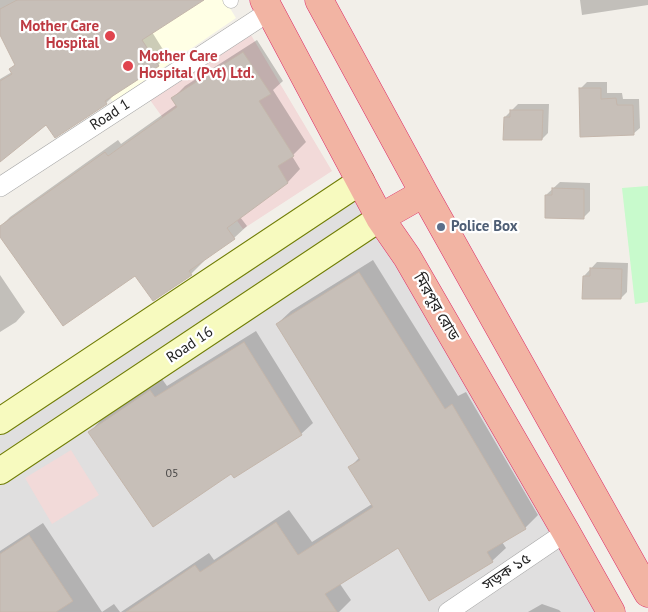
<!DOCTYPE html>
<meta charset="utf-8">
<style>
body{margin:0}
canvas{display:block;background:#f2efe9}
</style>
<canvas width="648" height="612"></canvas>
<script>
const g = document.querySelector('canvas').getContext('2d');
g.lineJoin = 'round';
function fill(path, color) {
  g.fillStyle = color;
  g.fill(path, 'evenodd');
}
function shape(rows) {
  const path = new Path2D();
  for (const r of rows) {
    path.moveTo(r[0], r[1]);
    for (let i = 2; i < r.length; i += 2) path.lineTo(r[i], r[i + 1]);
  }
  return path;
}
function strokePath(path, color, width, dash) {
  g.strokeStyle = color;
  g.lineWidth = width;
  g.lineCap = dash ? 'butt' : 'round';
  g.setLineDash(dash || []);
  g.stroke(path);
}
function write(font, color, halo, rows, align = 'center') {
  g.font = font + ' "PT Sans","Noto Sans Bengali",sans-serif';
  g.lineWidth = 4.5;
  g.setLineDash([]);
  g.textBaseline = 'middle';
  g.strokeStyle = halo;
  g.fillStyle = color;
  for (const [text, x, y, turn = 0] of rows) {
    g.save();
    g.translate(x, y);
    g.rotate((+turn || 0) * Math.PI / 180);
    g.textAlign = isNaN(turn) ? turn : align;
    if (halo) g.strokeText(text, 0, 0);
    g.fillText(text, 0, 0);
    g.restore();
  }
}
fill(shape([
 [353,177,597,612,0,612,0,416]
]), '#e0dfdf');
fill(shape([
 [251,35,332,171,243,229,150,100],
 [71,450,99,495,52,524,25,478]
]), '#f2dad9');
fill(shape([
 [114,0,225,0,236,18,113,102,67,30]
]), '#ffffe5');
fill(shape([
 [648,186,648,302,635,304,622,188]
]), '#c8facc');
fill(shape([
 [0,0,202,0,152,32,167,56,158,65,114,93,115,94,106,103,47,124,0,160,0,79,12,72,10,69,16,64,0,33],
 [580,0,648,0,648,5,582,15],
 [257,40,283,81,273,90,306,142,292,156,300,169,288,182,240,217,247,226,234,238,203,260,204,261,191,274,135,274,0,235,0,227,10,217,118,140,121,144,176,105,172,99,185,86],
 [587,82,607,82,607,93,622,93,623,99,639,99,640,128,633,134,580,89],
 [518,104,549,104,548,133,542,139,505,117],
 [560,182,590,183,590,211,583,218,546,195],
 [373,260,458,396,466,392,538,515,525,528,502,542,506,548,492,561,398,546,340,584,351,600,339,612,121,612,209,553,214,560,289,510,312,542,372,504,350,467,360,457,277,324,291,311],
 [597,262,628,263,627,292,621,298,584,276],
 [0,275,25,312,16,322,0,332],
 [256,331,313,423,301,434,232,472,90,432,101,420,162,379,167,386],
 [43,523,102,612,0,612,0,551],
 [114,604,120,612,102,612],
 [542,604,559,610,561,612,528,612]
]), '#0003');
const building = shape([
 [17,0,204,0,142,40,159,66,105,101,107,104,55,138,46,125,0,162,0,81,12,74,9,69,15,65,0,35,0,9,17,0],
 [243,52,271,94,259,101,294,156,278,166,288,183,227,228,235,239,189,271,192,275,153,301,135,276,63,326,0,237,0,226,105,152,108,156,177,107,171,98,243,52],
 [579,88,601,88,601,99,616,98,617,105,633,105,634,135,580,137,579,88],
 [510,110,543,110,542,140,503,140,504,117,510,117,510,110],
 [552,188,584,189,584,219,545,218,545,195,552,195,552,188],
 [590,268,622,269,621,299,582,299,583,276,590,276,590,268],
 [359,272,445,409,452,404,526,529,487,552,493,562,429,601,398,548,325,594,337,612,126,612,195,565,200,572,276,522,298,555,373,507,348,467,360,460,276,324,359,272],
 [244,342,302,435,234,478,231,474,153,527,88,432,150,390,155,397,244,342],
 [29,535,73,601,56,612,0,612,0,554,29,535]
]);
fill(building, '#c7bfb8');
strokePath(building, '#c4b6ab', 1);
const pedestrian = shape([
 [230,0,231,1]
]);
const minor = shape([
 [0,187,270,11],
 [448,612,566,532]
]);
const secondary = shape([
 [0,421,361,181],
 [0,471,380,218]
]);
const trunk = shape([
 [264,0,380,218,407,257,566,532,611,612],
 [319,0,424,193,648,593],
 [380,218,424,193]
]);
strokePath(pedestrian, '#a9a9a9', 15);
strokePath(minor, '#a9a9a9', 20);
strokePath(secondary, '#707d05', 28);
strokePath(trunk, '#dc2a67', 29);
strokePath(pedestrian, '#fff', 14);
strokePath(minor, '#fff', 19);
strokePath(secondary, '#f7fabf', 26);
strokePath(trunk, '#f2b4a3', 28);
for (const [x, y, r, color] of [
 [110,36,6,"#e0444e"],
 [128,66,6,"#e0444e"],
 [441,227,5,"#5c6f8a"]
]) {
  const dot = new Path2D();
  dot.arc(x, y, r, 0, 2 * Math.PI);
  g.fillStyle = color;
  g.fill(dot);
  strokePath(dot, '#fff', 2);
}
write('12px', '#4b4948', null, [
 ["05",172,474]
]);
write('bold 15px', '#be3a42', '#fff', [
 ["Mother Care",99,27],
 ["Hospital",99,44],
 ["Mother Care",139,57,"left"],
 ["Hospital (Pvt) Ltd.",139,74,"left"]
], 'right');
write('15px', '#222', '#fff', [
 ["Road 1",110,115,-33],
 ["মিরপুর রোড",436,307,60],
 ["Road 16",190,345,-34],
 ["সড়ক ১৫",507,572,-34]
]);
write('bold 15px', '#4e5e75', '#fff', [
 ["Police Box",451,227]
], 'left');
</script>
